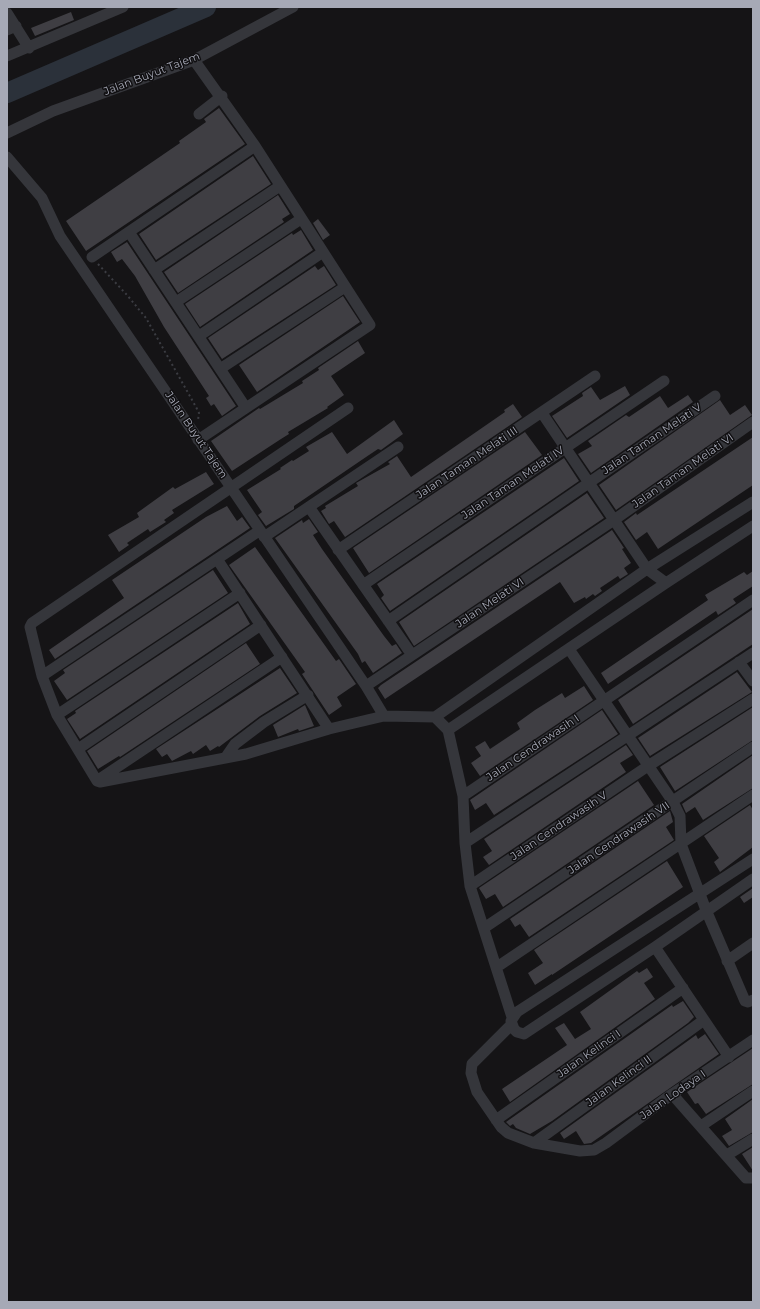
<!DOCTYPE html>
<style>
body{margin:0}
#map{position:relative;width:760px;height:1309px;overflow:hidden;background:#151416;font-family:Montserrat,sans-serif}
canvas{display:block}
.frame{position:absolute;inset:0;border:8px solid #a6a9b6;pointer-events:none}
</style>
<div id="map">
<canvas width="760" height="1309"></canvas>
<div class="frame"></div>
</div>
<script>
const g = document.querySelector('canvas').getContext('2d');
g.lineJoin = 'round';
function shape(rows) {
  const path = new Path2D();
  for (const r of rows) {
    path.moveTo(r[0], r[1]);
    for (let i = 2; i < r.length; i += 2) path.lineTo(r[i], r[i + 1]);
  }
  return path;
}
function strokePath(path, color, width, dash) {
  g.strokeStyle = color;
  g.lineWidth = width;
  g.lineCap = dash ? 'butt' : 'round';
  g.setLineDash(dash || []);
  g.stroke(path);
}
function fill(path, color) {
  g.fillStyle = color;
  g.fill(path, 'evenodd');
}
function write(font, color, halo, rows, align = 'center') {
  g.font = font + ' Montserrat,sans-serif';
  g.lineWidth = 3;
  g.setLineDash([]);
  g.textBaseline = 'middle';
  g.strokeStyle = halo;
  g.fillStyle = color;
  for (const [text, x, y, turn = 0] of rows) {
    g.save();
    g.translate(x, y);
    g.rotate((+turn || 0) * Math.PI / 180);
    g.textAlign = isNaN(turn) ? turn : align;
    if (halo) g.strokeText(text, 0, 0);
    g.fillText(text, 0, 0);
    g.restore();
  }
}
strokePath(shape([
 [7,93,206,7]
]), '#2b313a', 20);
fill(shape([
 [71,12,74,20,35,36,31,28],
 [219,108,245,144,86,251,66,221,180,143,179,141,206,122,204,119],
 [253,156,271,184,156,260,139,234],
 [278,195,290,214,282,219,284,222,178,293,164,272],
 [318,219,330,235,323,240,313,223],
 [301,230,313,250,200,327,185,304,292,233,293,235],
 [127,242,236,406,222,416,214,404,211,406,206,398,209,396,164,327,135,276,122,259,117,262,111,252],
 [315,266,318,270,324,266,336,285,222,359,208,338],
 [343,296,360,322,257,392,239,365],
 [358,341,365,353,331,376,344,395,327,407,328,408,288,432,289,434,281,439,232,471,211,441,259,408,260,409,303,383,302,381,319,370,318,368],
 [625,386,630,395,567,438,552,416,583,396,582,393,591,387,600,400],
 [688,395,693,402,591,473,578,454,592,446,588,441,626,415,629,417,660,396,668,408],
 [720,400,730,415,745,405,752,415,616,510,599,485],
 [513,404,522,417,345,537,334,521,329,524,321,511,326,508,325,506,358,486,356,483,390,464,388,462,397,456,411,477,505,412,504,410],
 [394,420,403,434,381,450,378,449,369,455,294,506,294,509,266,526,258,515,262,512,247,490,281,469,280,468,292,460,293,461,309,451,306,447,332,432,347,454],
 [525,432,542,455,369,573,353,548],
 [753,437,753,485,658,549,647,532,636,540,624,522,636,513,637,515],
 [564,458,579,481,390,611,381,598,384,595,377,584],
 [206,472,214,484,172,510,174,513,164,520,166,522,150,532,148,529,127,543,129,545,119,552,108,535,139,517,137,513,173,487,175,489],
 [587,493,604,518,414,646,399,622],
 [227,506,237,521,242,517,250,528,55,659,49,650,124,598,112,580,206,517],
 [309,519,318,532,313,535,322,549,384,636,392,646,396,644,402,653,373,673,365,661,362,663,358,654,275,538,302,520,303,523],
 [612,530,624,548,622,549,631,563,624,568,628,574,620,579,618,576,600,588,602,591,595,596,593,594,586,599,585,597,574,603,560,582,385,699,378,688,381,685],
 [255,547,331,654,336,661,339,659,356,684,337,697,342,706,329,715,302,674,305,672,229,565],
 [213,570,228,593,67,700,54,681,65,673,63,670],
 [753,571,753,586,733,599,736,603,718,615,716,611,608,684,601,673,708,600,705,595,744,572,747,575],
 [238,603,250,624,80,739,67,719,76,713,75,711],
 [753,609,753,644,633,724,618,700],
 [246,643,260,664,120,757,119,756,98,769,87,751],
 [280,668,297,693,260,716,219,747,218,746,210,751,206,745,193,754,191,751,172,761,167,754,162,757,156,749],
 [737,672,752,692,650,756,638,738],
 [584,686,593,700,480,776,471,763,481,756,475,747,485,741,490,749,520,729,517,723,535,710,562,693,565,698],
 [305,705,314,726,299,731,298,729,278,737,273,725],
 [753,707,753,740,675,791,660,767],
 [602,710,618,734,494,815,486,803,475,810,470,800],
 [626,745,633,755,620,763,626,772,489,865,483,857,492,851,484,839],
 [753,755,753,788,703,820,695,807,686,813,682,804],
 [638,781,654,805,503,907,495,894,486,899,479,888],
 [750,805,753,810,753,847,720,872,714,862,719,858,704,836],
 [670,811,673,822,666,827,674,840,529,937,520,924,515,927,510,919],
 [667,861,683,887,552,975,552,974,535,985,528,973,543,963,534,950],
 [753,888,753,897,744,903,740,897],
 [647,968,653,977,644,983,655,999,510,1102,502,1089,567,1045,555,1028,564,1023,575,1039,591,1029,580,1012,637,971,639,973],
 [683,1001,694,1017,688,1023,552,1121,530,1134,516,1128,513,1124,510,1126,506,1122,672,1005,673,1007],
 [705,1034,719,1054,591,1143,584,1144,576,1131,564,1139,560,1133,696,1035,698,1039],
 [753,1048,753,1084,706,1114,698,1103,695,1104,687,1092],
 [753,1099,753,1132,729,1146,722,1136,732,1130,725,1119],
 [753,1147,753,1171,742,1154]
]), '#3f3e43');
strokePath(shape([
 [98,264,127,295,146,318,196,407,199,413,198,420]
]), '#3b3c42', 2, [2, 3]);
strokePath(shape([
 [7,13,29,48],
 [7,30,16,26],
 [7,56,123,7],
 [194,60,255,146,370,325,198,440],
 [199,114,222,96],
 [7,133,53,111,194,60,293,7],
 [7,157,42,198,60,236,366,686,384,716],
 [129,232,246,408],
 [92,257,255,146],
 [154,270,280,186],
 [176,302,301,219],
 [199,336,323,252],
 [220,369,345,287],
 [348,408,32,623,30,627,42,676,57,715,97,781,100,782,246,754,329,729,384,716,435,717,448,730,463,796,465,843,470,886,512,1017],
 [542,413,647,569,666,583],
 [309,507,412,655],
 [264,537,398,447],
 [338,550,595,376],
 [217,559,329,729],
 [363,585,664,381],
 [388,621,715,396],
 [569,649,673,802,680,816,681,844,706,910,745,1001,748,1002,753,1000],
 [739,662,753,681],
 [42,676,259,531],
 [366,686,614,520,753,422],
 [57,715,240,593],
 [435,717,647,569,753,502],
 [448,730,666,583,753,526],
 [78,749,261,625],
 [226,757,235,744,264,722,308,695],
 [98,780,282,657],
 [463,796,753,600],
 [465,843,753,653],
 [753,859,517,1012,511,1021,514,1029,517,1032,524,1034,655,947,753,879],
 [470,886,648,766,753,699],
 [484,928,753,747],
 [655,947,729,1057],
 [727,961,753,943],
 [497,967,753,795],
 [512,1024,472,1064,471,1073,477,1092,501,1127,508,1133,534,1143,580,1151,594,1150,606,1143,672,1094,753,1040],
 [672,1094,746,1178,753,1178],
 [496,1120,683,988],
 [701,1126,753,1091],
 [534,1143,704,1020],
 [727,1155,753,1139]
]), '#35363b', 11);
write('11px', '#a6a9b6', '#100f11', [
 ["Jalan Buyut Tajem",152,74,-21],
 ["Jalan Buyut Tajem",196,435,56],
 ["Jalan Taman Melati V",652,439,-34],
 ["Jalan Taman Melati III",467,463,-34],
 ["Jalan Taman Melati VI",683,471,-35],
 ["Jalan Taman Melati IV",513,483,-34],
 ["Jalan Melati VI",490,603,-34],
 ["Jalan Cendrawasih I",533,748,-34],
 ["Jalan Cendrawasih V",559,826,-34],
 ["Jalan Cendrawasih VII",619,838,-34],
 ["Jalan Kelinci I",589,1054,-35],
 ["Jalan Kelinci II",619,1081,-36],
 ["Jalan Lodaya I",673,1095,-35]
]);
</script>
